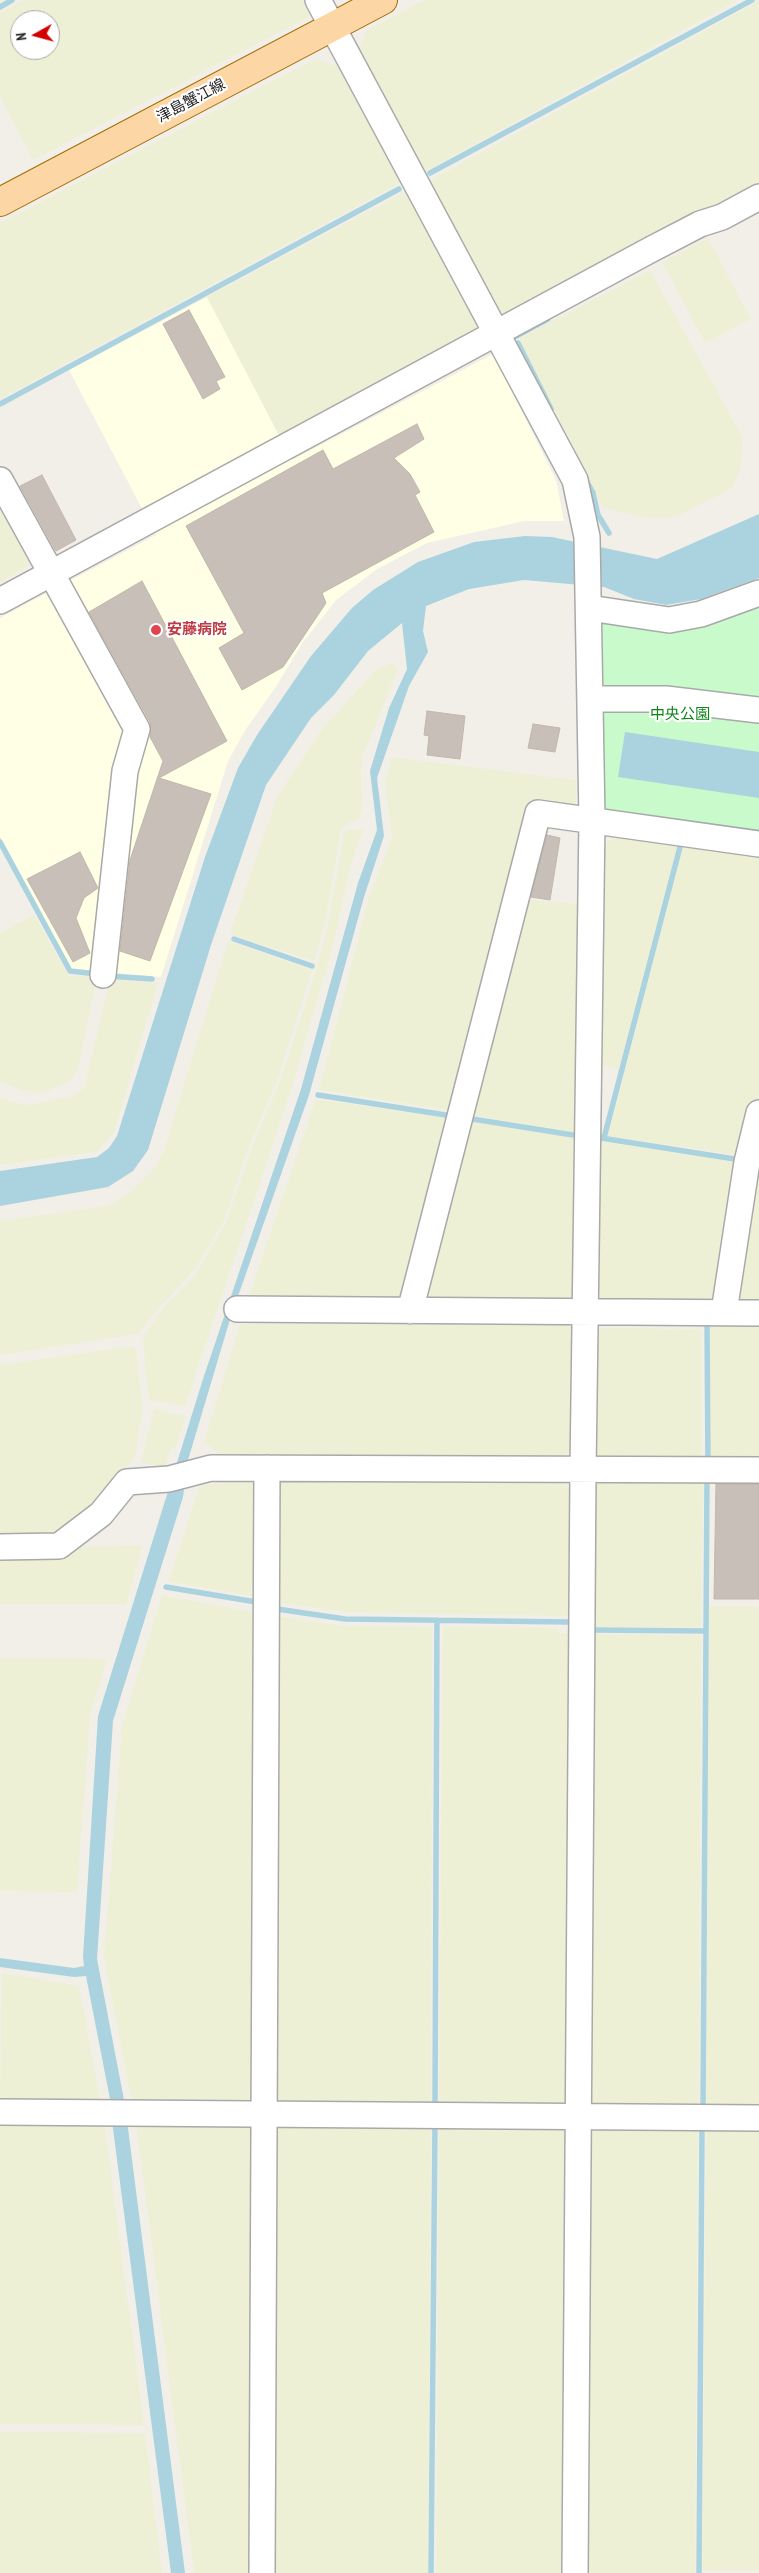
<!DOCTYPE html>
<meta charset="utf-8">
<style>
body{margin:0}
#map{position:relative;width:759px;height:2573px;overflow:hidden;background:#f2efe9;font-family:"PT Sans Narrow",sans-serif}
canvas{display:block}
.north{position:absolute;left:10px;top:10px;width:50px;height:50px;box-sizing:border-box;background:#fff;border:1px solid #a7a7a7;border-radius:50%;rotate:263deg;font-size:14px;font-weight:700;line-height:20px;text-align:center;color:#222}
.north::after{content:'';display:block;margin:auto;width:18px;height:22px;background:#d40000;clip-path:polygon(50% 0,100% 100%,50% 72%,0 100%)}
</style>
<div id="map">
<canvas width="759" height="2573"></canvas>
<div class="north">N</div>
</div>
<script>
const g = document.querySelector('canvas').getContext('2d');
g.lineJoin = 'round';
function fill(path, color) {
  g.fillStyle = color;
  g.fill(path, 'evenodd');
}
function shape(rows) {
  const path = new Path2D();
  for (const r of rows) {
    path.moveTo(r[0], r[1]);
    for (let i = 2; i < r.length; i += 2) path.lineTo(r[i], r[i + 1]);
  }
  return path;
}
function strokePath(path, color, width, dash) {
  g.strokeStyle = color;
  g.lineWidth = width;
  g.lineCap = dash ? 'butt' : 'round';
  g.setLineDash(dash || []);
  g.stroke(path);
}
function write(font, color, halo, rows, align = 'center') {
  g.font = font + ' "PT Sans Narrow","Noto Sans JP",sans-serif';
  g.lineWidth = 4.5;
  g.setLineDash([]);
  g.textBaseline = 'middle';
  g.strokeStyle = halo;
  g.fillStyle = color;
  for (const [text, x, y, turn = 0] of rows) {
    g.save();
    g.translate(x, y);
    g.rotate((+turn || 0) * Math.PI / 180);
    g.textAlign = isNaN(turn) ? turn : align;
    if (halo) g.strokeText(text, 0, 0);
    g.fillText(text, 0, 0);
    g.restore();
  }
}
fill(shape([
 [207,297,292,460,493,354,556,480,564,521,524,521,427,543,377,569,336,600,303,642,275,688,246,729,228,761,161,977,71,969,0,836,0,618,156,535,69,370]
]), '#ffffe5');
fill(shape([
 [24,0,308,0,311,5,309,17,33,160,0,96,0,13],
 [20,20,50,20,50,50,20,50],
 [424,0,738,0,424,172,359,51,366,31],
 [759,1,759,188,511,318,499,312,429,181],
 [315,59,340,67,402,182,0,399,0,223],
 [407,191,478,321,475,335,282,441,207,297],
 [708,238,751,319,705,343,662,262],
 [650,270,743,438,740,471,732,488,676,517,648,518,603,508,519,339],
 [0,507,30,565,0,582],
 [392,663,398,669,363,756,361,769,362,809,359,818,345,825,341,830,325,922,314,961,230,934,277,797,322,729,377,669],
 [392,757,576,780,576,812,535,807,455,1111,319,1090,369,897,392,838,385,783],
 [363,829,350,869,331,953,292,1087,185,1406,149,1400,143,1342,144,1336,163,1308,195,1276,226,1222,251,1150,281,1079,313,980,328,925,344,833,348,830],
 [616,836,679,840,619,1069,596,1064,601,850,608,841],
 [684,841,759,853,759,1098,744,1156,608,1136],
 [520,899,578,904,579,1133,465,1114],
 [34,915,69,976,97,977,78,1070,70,1081,44,1092,23,1091,0,1081,0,933],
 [228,941,312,970,278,1078,248,1149,224,1220,193,1272,162,1304,138,1334,0,1355,0,1221,108,1206,131,1192,155,1168,164,1150],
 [110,979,158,983,114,1133,95,1152,0,1165,0,1098,27,1105,72,1096,84,1088],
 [316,1099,454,1119,408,1300,246,1304],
 [463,1120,579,1139,575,1307,420,1302],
 [597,1141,742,1163,718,1304,602,1301,597,1296],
 [759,1165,759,1305,737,1305],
 [710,1320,759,1320,759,1466,710,1466],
 [240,1324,574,1324,573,1445,570,1452,556,1461,225,1459,204,1442],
 [603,1328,701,1329,701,1464,603,1464,596,1456,595,1336],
 [134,1346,137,1354,142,1410,136,1454,131,1462,120,1470,94,1510,56,1538,0,1540,0,1365],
 [154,1409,185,1416,176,1447,170,1450,165,1468,141,1462],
 [703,1475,701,1627,592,1627,593,1480],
 [281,1476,554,1477,574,1493,574,1616,346,1612,272,1602,272,1488],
 [257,1481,260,1597,171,1582,169,1580,200,1485],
 [143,1545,126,1604,0,1604,0,1555,72,1547],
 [162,1595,263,1614,253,2105,132,2104,104,1958,122,1725],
 [709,1606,759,1607,759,2111,706,2111],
 [271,1615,343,1626,432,1627,431,2106,283,2106,269,2092],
 [443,1627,558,1628,558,1633,573,1634,569,2097,557,2107,439,2106],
 [592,1634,701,1635,699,2111,602,2111,590,2100],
 [0,1658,107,1659,90,1717,77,1892,0,1891],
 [2,1973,79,1986,101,2104,0,2102],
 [0,2119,104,2120,144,2425,0,2424],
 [252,2120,253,2573,194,2573,136,2122],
 [431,2121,428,2573,265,2573,269,2125],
 [439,2122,556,2123,569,2135,567,2573,436,2573],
 [601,2125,698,2125,695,2573,586,2573,588,2138],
 [706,2126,759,2126,759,2570,702,2571],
 [0,2432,145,2433,162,2573,0,2573]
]), '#eef0d5');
fill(shape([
 [759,601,759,836,607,812,602,806,601,621]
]), '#c8facc');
fill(shape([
 [759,514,759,578,701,599,666,605,634,599,604,587,524,580,469,589,426,606,423,631,428,652,409,686,377,778,384,836,364,897,309,1095,231,1316,188,1460,183,1497,113,1721,97,1959,125,2105,185,2573,171,2573,112,2121,111,2104,86,1976,74,1977,0,1967,0,1958,74,1968,84,1966,83,1957,98,1716,203,1379,301,1089,358,883,377,830,370,771,389,708,407,669,402,623,368,651,334,695,311,718,266,785,211,945,148,1150,133,1171,108,1187,0,1206,0,1171,97,1157,109,1148,117,1136,205,857,238,768,257,735,311,656,352,608,373,590,418,562,474,542,525,536,552,537,657,559],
 [625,732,759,752,759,798,618,777]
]), '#aad3df');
strokePath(shape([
 [0,7,12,0],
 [430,173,752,0],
 [507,341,548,319],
 [518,343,551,409],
 [0,404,399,189],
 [585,478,593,493,598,515,609,533],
 [0,842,70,971,97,974],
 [234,939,312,966],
 [108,976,152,979],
 [318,1095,452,1116],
 [466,1118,573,1135],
 [601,1138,741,1160],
 [604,1138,680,847],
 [703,1323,707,1323,708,1464],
 [166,1587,256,1602],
 [277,1609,345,1619,567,1622],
 [592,1630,705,1631],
 [435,2104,437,1620],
 [703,2109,707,1477],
 [431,2573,435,2123],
 [699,2573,702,2126]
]), '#aad3df', 5.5);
const building = shape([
 [189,310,225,377,216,381,220,389,203,399,163,324,189,310],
 [417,424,424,439,394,458,410,474,420,492,415,495,434,532,322,593,326,603,283,667,242,690,219,648,244,633,186,526,323,450,333,469,417,424],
 [42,475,76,540,56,551,20,486,42,475],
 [142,581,227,741,159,778,211,794,150,961,120,951,130,860,163,761,150,737,150,722,89,612,142,581],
 [427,711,465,716,460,759,427,755,429,736,424,735,427,711],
 [533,724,560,728,555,752,528,748,533,724],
 [547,835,560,838,550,900,531,897,547,835],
 [80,852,98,888,84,898,76,918,90,953,73,962,27,879,80,852],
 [716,1484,759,1484,759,1599,714,1599,716,1484]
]);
fill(building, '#c7bfb8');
strokePath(building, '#c4b6ab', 1);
const minor = shape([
 [318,0,575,480,587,537,592,820,583,1470,575,2573],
 [0,480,137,729,125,771,103,975],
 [0,601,650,250,700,224,722,217,759,197],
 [589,608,669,620,701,614,759,593],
 [590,699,666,699,759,710],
 [237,1309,759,1313],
 [410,1311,538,813,759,844],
 [724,1312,747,1162,759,1113],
 [0,1547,59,1546,101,1514,127,1482,169,1479,211,1468,759,1470],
 [0,2112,759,2118],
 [262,2573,267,1468]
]);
const major = shape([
 [0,202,383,0]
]);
strokePath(minor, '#a9a9a9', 28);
strokePath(major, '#a06b00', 30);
strokePath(minor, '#fff', 25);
strokePath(major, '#fcd6a4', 28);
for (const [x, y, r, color] of [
 [156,630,6,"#e0444e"]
]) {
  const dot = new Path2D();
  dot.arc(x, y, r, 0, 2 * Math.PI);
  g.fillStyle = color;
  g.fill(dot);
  strokePath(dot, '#fff', 2);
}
write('15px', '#222', '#fff', [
 ["津島蟹江線",191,101,-28]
]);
write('bold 15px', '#be3a42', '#fff', [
 ["安藤病院",167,630]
], 'left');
write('15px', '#0c8416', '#fff', [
 ["中央公園",680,715]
]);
</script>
